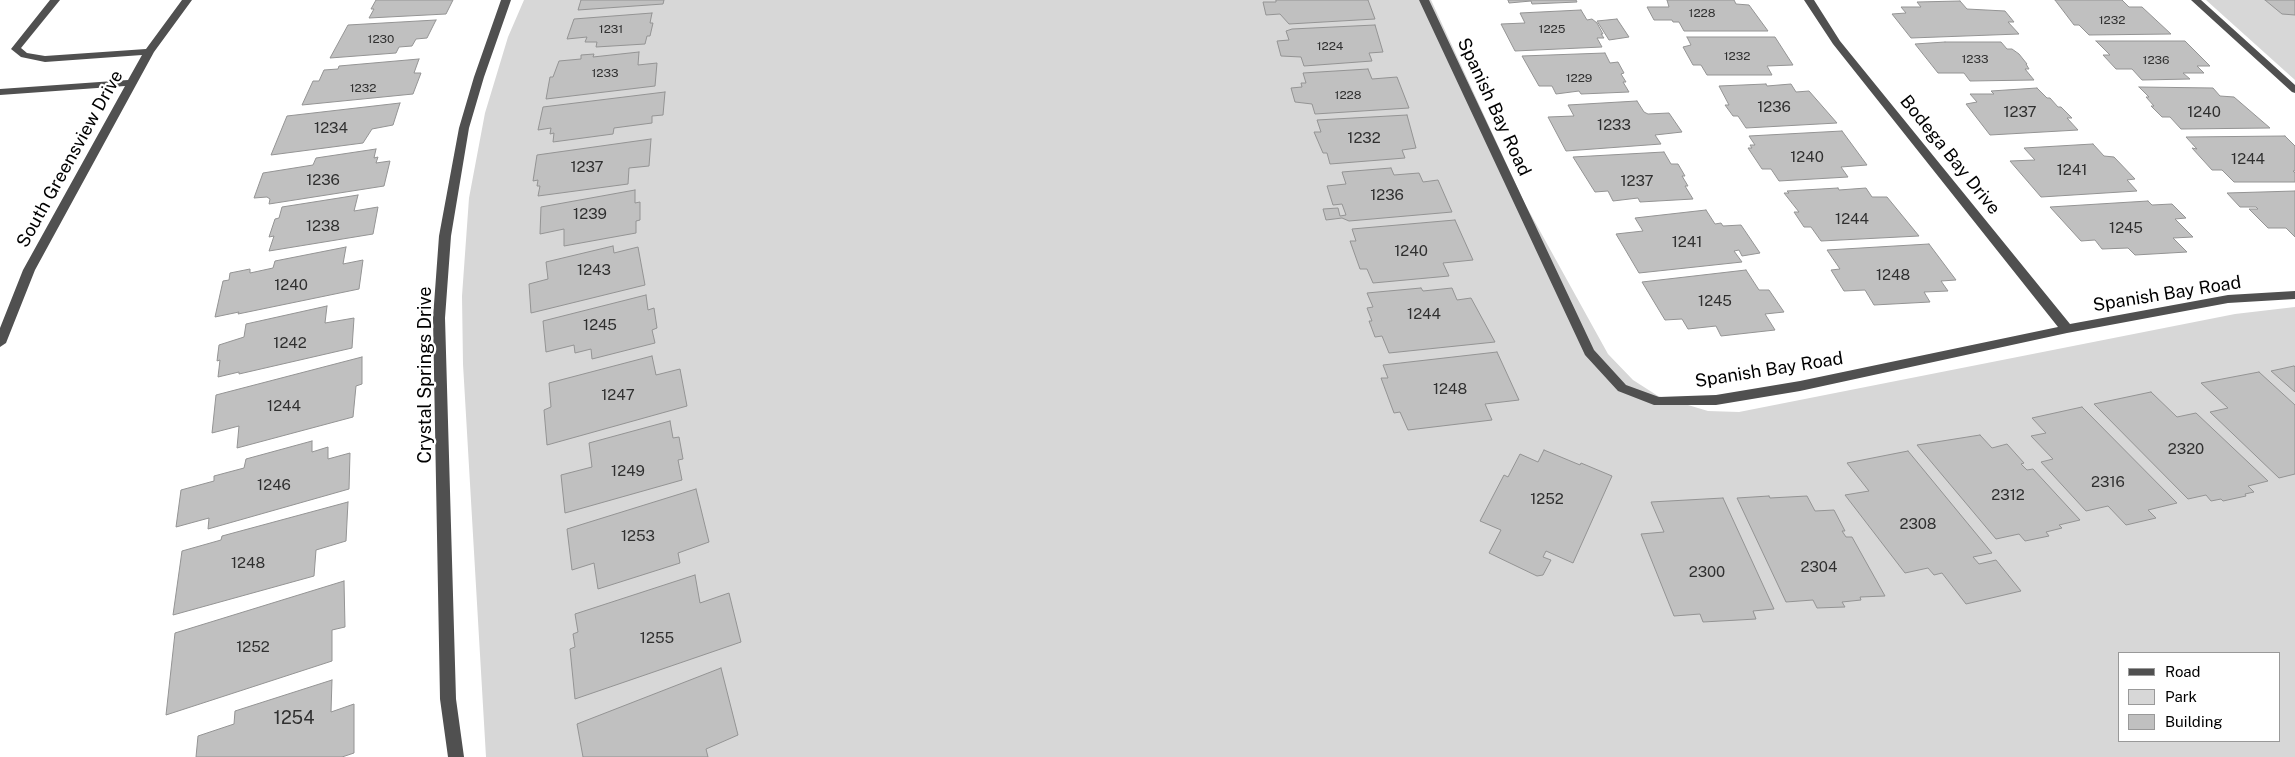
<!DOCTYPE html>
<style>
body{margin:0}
#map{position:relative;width:2295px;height:757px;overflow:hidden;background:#fff;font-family:"Public Sans",sans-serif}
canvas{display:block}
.legend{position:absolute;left:2118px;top:652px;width:162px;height:90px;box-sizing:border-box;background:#fff;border:1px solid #999;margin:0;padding:6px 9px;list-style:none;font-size:15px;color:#000}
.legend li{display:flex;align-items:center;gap:10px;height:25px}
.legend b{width:25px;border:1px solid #999}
</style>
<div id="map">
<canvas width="2295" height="757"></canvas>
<ul class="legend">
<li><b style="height:6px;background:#505050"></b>Road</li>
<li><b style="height:14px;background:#d7d7d7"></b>Park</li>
<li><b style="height:14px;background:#c0c0c0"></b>Building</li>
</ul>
</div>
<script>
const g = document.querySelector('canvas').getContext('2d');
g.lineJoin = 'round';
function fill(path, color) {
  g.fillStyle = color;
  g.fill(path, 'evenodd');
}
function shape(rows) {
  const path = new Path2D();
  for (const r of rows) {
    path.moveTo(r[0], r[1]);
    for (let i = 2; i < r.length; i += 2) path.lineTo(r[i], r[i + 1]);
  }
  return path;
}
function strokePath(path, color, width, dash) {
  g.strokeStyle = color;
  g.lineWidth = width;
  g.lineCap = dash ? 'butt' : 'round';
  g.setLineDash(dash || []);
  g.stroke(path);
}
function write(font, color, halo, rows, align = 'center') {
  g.font = font + ' "Public Sans",sans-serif';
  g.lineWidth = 4.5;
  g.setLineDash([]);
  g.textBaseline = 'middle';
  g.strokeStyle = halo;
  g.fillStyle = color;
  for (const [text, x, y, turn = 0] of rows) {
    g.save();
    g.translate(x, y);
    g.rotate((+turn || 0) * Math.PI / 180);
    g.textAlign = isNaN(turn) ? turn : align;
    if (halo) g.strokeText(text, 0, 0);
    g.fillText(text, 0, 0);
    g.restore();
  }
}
fill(shape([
 [524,0,1431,0,1525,204,1608,354,1633,380,1658,396,1708,411,1739,412,2235,314,2295,307,2295,757,486,757,463,364,462,296,469,198,485,113,508,37],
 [2119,653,2279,653,2279,741,2119,741],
 [2206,0,2295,0,2295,80]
]), '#d7d7d7');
const building = shape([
 [376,0,453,0,446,14,369,18,374,9,371,9,376,0],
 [581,0,664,0,663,4,578,10,581,0],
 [1276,0,1368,0,1375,19,1289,24,1280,14,1266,15,1263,2,1276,2,1276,0],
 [1508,0,1576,0,1577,2,1532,4,1531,1,1509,3,1508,0],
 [1667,0,1734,0,1736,4,1749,5,1768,31,1684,31,1679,22,1673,22,1672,20,1654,20,1647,7,1669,7,1667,0],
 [2055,0,2122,0,2129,7,2142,7,2171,34,2089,35,2079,25,2074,25,2055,0],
 [2265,0,2295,0,2295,15,2282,14,2265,0],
 [1960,1,1967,9,2005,11,2014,22,2008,22,2019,34,1911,38,1892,14,1906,13,1901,7,1921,7,1917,2,1960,1],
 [1581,10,1587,20,1592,19,1597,23,1603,34,1601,34,1604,38,1597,38,1602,47,1515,51,1501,24,1525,23,1520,13,1581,10],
 [652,13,650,23,653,23,650,36,647,36,645,44,596,47,597,42,585,42,587,37,567,39,574,19,652,13],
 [1617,19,1629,37,1609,40,1597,21,1617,19],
 [436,20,427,38,416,39,412,46,399,47,396,53,330,58,348,25,436,20],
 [1375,25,1383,52,1369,53,1372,61,1304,66,1301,57,1281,56,1277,41,1289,40,1286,31,1292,29,1375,25],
 [1687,37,1775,37,1793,65,1767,66,1772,75,1707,75,1701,65,1693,65,1683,47,1691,45,1687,37],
 [2096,41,2185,41,2210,66,2197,66,2204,73,2183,73,2190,79,2142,80,2132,69,2116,69,2103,55,2110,55,2096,41],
 [1945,42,2001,42,2007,49,2012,49,2019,54,2027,64,2026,64,2029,69,2025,69,2034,80,1970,81,1964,73,1938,73,1915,44,1945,42],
 [639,52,638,65,657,63,655,86,546,99,550,77,553,77,559,61,581,59,581,55,594,54,593,57,639,52],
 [1605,53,1610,63,1618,62,1624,73,1621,74,1626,82,1623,82,1629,92,1581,94,1579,91,1556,94,1552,86,1539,86,1522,56,1605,53],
 [419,59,414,73,421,73,413,94,302,105,313,81,319,81,324,70,338,69,339,66,419,59],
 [1368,69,1372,79,1397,77,1409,108,1315,114,1312,104,1295,102,1291,88,1302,87,1301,83,1306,83,1303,73,1368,69],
 [1766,84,1767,86,1791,84,1796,92,1809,91,1837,123,1746,128,1738,116,1733,116,1725,105,1729,105,1719,86,1766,84],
 [2139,87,2213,88,2220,96,2234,97,2270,128,2181,129,2170,117,2162,117,2151,106,2154,106,2146,97,2149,97,2139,87],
 [2037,88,2047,98,2050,98,2058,107,2061,107,2072,118,2067,118,2078,130,1990,135,1966,104,1977,102,1970,94,1994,94,1991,91,2037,88],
 [665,92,663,115,652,116,652,123,614,128,613,134,553,142,554,133,550,134,551,128,538,130,543,107,665,92],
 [1637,101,1644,112,1648,114,1669,113,1682,132,1655,135,1661,144,1566,151,1548,117,1574,116,1568,105,1637,101],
 [400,103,393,125,372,129,363,143,271,155,287,116,400,103],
 [1407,115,1416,148,1402,150,1405,158,1330,164,1327,153,1323,153,1314,132,1321,132,1317,120,1407,115],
 [1842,131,1867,165,1841,167,1848,177,1779,181,1771,169,1762,169,1748,148,1752,148,1750,145,1755,145,1749,136,1842,131],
 [2285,136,2295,146,2295,171,2293,171,2295,173,2295,182,2234,182,2222,170,2212,170,2192,148,2197,149,2186,137,2285,136],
 [651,139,649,166,629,168,628,184,538,196,540,186,537,186,538,180,533,181,537,155,651,139],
 [2093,144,2104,156,2114,157,2135,179,2127,180,2137,191,2041,197,2010,161,2035,160,2024,148,2093,144],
 [376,149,374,158,378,157,376,163,390,161,384,186,269,204,270,199,267,197,254,198,263,173,313,165,316,158,376,149],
 [1664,152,1671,164,1678,164,1685,176,1682,176,1688,186,1685,186,1693,199,1640,202,1638,198,1613,201,1608,191,1595,192,1573,157,1664,152],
 [1391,168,1394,175,1419,173,1423,182,1438,180,1452,212,1349,221,1342,218,1326,220,1323,209,1338,208,1340,216,1346,215,1342,204,1333,205,1327,186,1346,184,1342,172,1391,168],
 [1838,188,1839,190,1866,188,1872,197,1887,197,1919,236,1821,241,1811,227,1804,227,1794,212,1799,212,1784,193,1789,193,1787,191,1838,188],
 [635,190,635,203,640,202,640,220,636,221,636,233,564,246,564,229,540,234,541,207,635,190],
 [2295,191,2295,237,2286,228,2268,228,2249,209,2258,209,2256,207,2240,207,2227,193,2295,191],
 [358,195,354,211,378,207,373,234,269,251,274,236,269,237,275,219,279,218,282,207,358,195],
 [2148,201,2152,205,2172,204,2186,218,2175,219,2193,237,2173,238,2187,252,2135,255,2128,248,2102,249,2095,240,2081,241,2050,207,2148,201],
 [1706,210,1715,224,1721,223,1723,226,1741,225,1760,253,1742,256,1739,250,1734,251,1742,262,1639,273,1616,234,1643,231,1635,218,1706,210],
 [1455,220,1473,260,1443,263,1449,276,1373,283,1367,269,1360,269,1350,241,1356,241,1352,229,1455,220],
 [1929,244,1956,280,1941,281,1948,291,1924,292,1930,302,1874,305,1865,290,1844,291,1831,270,1840,269,1827,250,1929,244],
 [613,246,614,253,638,247,645,285,531,313,529,284,548,279,546,262,613,246],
 [346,247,343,264,363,260,359,289,238,314,239,312,215,317,223,281,229,280,230,273,250,269,250,273,273,268,275,261,346,247],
 [1746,270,1759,290,1769,290,1784,312,1765,314,1775,330,1721,336,1716,326,1688,329,1682,319,1665,320,1642,282,1746,270],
 [1421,288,1423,291,1452,288,1457,300,1471,298,1495,342,1389,353,1382,336,1375,337,1369,321,1372,321,1367,308,1373,307,1367,293,1421,288],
 [646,295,648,310,654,308,657,328,652,330,655,343,592,359,591,349,575,353,574,345,546,352,543,321,646,295],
 [327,306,325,323,354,318,352,348,239,374,239,372,218,377,220,360,217,361,219,345,244,337,246,324,327,306],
 [1497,352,1519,400,1485,404,1492,420,1408,430,1400,412,1394,413,1381,378,1388,378,1383,365,1497,352],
 [652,356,656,375,680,369,687,406,547,445,544,410,551,407,549,383,652,356],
 [362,357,362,384,356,386,353,417,237,448,239,426,212,433,216,395,362,357],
 [2294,366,2295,367,2295,392,2271,371,2294,366],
 [2259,372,2295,405,2295,474,2279,478,2210,412,2228,408,2201,383,2259,372],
 [2151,392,2177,417,2196,413,2268,481,2248,486,2254,492,2245,494,2246,496,2223,501,2221,499,2211,501,2206,495,2188,499,2094,404,2151,392],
 [2082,407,2177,503,2148,510,2156,518,2126,525,2108,506,2086,511,2041,462,2053,459,2031,436,2046,433,2032,418,2082,407],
 [670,421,673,438,679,437,683,459,678,460,682,480,565,513,561,475,592,467,589,443,670,421],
 [1980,435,1992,448,2007,444,2024,463,2021,464,2027,470,2033,469,2080,520,2059,525,2062,528,2046,532,2049,536,2025,541,2019,534,1996,539,1917,445,1980,435],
 [312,441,312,452,328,447,328,459,350,453,349,489,208,529,209,518,176,527,181,490,214,481,214,476,244,468,246,459,312,441],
 [1544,450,1580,465,1581,463,1612,476,1573,563,1546,551,1543,557,1551,560,1543,575,1537,576,1489,553,1501,530,1480,521,1504,475,1508,477,1520,454,1538,462,1544,450],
 [1908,451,1992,553,1973,557,1979,564,1996,560,2021,591,1966,604,1942,573,1934,575,1928,568,1905,573,1845,495,1869,491,1847,463,1908,451],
 [696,489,709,542,678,553,680,563,598,589,594,563,572,570,567,529,696,489],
 [1769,496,1770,498,1807,496,1815,511,1834,510,1845,531,1842,531,1846,537,1852,537,1885,596,1860,597,1861,600,1842,602,1845,607,1817,608,1813,600,1786,602,1737,498,1769,496],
 [1723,498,1774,609,1753,611,1756,619,1703,622,1700,614,1674,616,1641,534,1664,532,1651,502,1723,498],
 [348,502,346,541,316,550,314,576,173,615,182,551,221,540,222,536,348,502],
 [695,575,700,603,729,593,741,642,575,699,570,649,575,647,573,634,578,632,575,614,695,575],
 [344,581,345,627,332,630,332,661,166,715,175,633,344,581],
 [721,668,738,735,706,749,708,757,583,757,577,724,721,668],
 [332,680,331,712,354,704,354,753,342,757,196,757,198,736,234,724,235,711,332,680]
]);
fill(building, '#c0c0c0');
strokePath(building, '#949494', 1);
fill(shape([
 [50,0,60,0,21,48,27,53,45,56,146,49,182,0,192,0,154,52,35,270,6,343,0,347,0,328,23,270,125,86,0,95,0,89,128,80,142,55,45,62,21,57,11,49,50,0],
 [501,0,511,0,484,77,469,128,451,236,445,318,456,699,464,757,448,757,440,699,433,318,439,236,459,128,474,77,501,0],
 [1419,0,1429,0,1594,350,1626,385,1659,397,1716,395,1800,381,2058,327,1833,44,1804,0,1814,0,1840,41,2070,324,2228,295,2295,291,2295,299,2228,303,2067,333,1800,391,1716,405,1654,405,1618,391,1585,355,1419,0],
 [2191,0,2201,0,2295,85,2295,93,2292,92,2191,0]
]), '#505050');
write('12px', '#303030', null, [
 ["1228",1702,13],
 ["1232",2112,20],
 ["1231",611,29],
 ["1225",1552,29],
 ["1230",381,39],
 ["1224",1330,46],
 ["1232",1737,56],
 ["1233",1975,59],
 ["1236",2156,60],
 ["1233",605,73],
 ["1229",1579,78],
 ["1232",363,88],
 ["1228",1348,95]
]);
write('15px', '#303030', null, [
 ["1236",1774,107],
 ["1237",2020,112],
 ["1240",2204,112],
 ["1233",1614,125],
 ["1234",331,128],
 ["1232",1364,138],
 ["1240",1807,157],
 ["1244",2248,159],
 ["1237",587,167],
 ["1241",2072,170],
 ["1236",323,180],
 ["1237",1637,181],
 ["1236",1387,195],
 ["1239",590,214],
 ["1244",1852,219],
 ["1238",323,226],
 ["1245",2126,228],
 ["1241",1687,242],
 ["1240",1411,251],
 ["1243",594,270],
 ["1248",1893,275],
 ["1240",291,285],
 ["1245",1715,301],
 ["1244",1424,314],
 ["1245",600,325],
 ["1242",290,343],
 ["1248",1450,389],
 ["1247",618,395],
 ["1244",284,406],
 ["2320",2186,449],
 ["1249",628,471],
 ["2316",2108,482],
 ["1246",274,485],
 ["2312",2008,495],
 ["1252",1547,499],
 ["2308",1918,524],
 ["1253",638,536],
 ["1248",248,563],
 ["2304",1819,567],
 ["2300",1707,572],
 ["1255",657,638],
 ["1252",253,647]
]);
write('18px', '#000', '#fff', [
 ["Spanish Bay Road",1494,107,65],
 ["Bodega Bay Drive",1950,155,51],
 ["South Greensview Drive",70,159,-61],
 ["Spanish Bay Road",2167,294,-9],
 ["Spanish Bay Road",1769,370,-9],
 ["Crystal Springs Drive",425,375,-90]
]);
write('18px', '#303030', null, [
 ["1254",294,718]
]);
</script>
